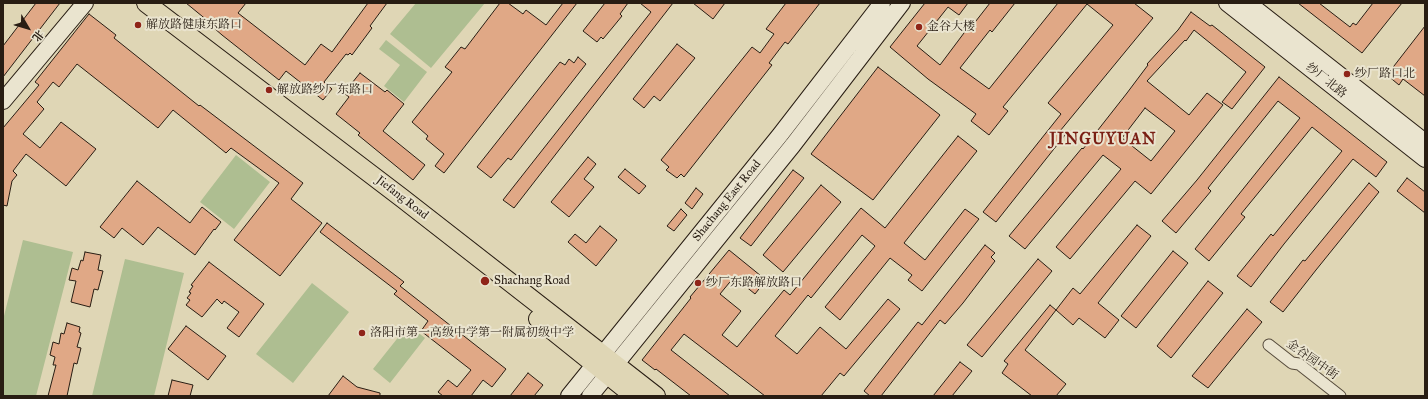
<!DOCTYPE html>
<meta charset="utf-8">
<style>
body{margin:0}
#map{position:relative;width:1428px;height:399px;overflow:hidden;background:#dfd6b5;font-family:"IM FELL Great Primer","Noto Serif SC",serif}
canvas{display:block}
.frame{position:absolute;inset:0;border:4px solid #281d13;pointer-events:none}
.north{position:absolute;left:8px;top:8px;width:40px;height:40px;-webkit-text-stroke:3px #eae4cf;paint-order:stroke;rotate:128deg;font-size:11px;font-weight:700;line-height:16px;text-align:center;color:#281d13}
.north::after{content:'';display:block;margin:auto;width:14px;height:18px;background:#281d13;clip-path:polygon(50% 0,100% 100%,50% 72%,0 100%)}
</style>
<div id="map">
<canvas width="1428" height="399"></canvas>
<div class="frame"></div>
<div class="north">北</div>
</div>
<script>
const g = document.querySelector('canvas').getContext('2d');
g.lineJoin = 'round';
function fill(path, color) {
  g.fillStyle = color;
  g.fill(path, 'evenodd');
}
function shape(rows) {
  const path = new Path2D();
  for (const r of rows) {
    path.moveTo(r[0], r[1]);
    for (let i = 2; i < r.length; i += 2) path.lineTo(r[i], r[i + 1]);
  }
  return path;
}
function strokePath(path, color, width, dash) {
  g.strokeStyle = color;
  g.lineWidth = width;
  g.lineCap = dash ? 'butt' : 'round';
  g.setLineDash(dash || []);
  g.stroke(path);
}
function write(font, color, halo, rows, align = 'center') {
  g.font = font + ' "IM FELL Great Primer","Noto Serif SC",serif';
  g.lineWidth = 4;
  g.setLineDash([]);
  g.textBaseline = 'middle';
  g.strokeStyle = halo;
  g.fillStyle = color;
  for (const [text, x, y, turn = 0] of rows) {
    g.save();
    g.translate(x, y);
    g.rotate((+turn || 0) * Math.PI / 180);
    g.textAlign = isNaN(turn) ? turn : align;
    if (halo) g.strokeText(text, 0, 0);
    g.fillText(text, 0, 0);
    g.restore();
  }
}
fill(shape([
 [416,3,485,3,431,68,390,34],
 [386,40,427,72,404,102,384,86,400,65,379,49],
 [236,155,270,182,234,229,200,202],
 [23,240,73,252,36,396,3,396,3,320],
 [125,259,184,273,154,396,92,396],
 [312,283,349,312,293,383,256,354],
 [408,325,425,338,390,383,373,369]
]), '#aebe91');
const building = shape([
 [36,3,60,3,3,77,3,46,36,3],
 [186,3,246,3,238,13,305,65,321,44,332,52,368,3,387,3,370,26,372,28,352,55,350,53,348,55,346,54,324,82,332,89,323,100,286,71,279,80,222,35,207,22,208,21,186,3],
 [500,3,508,3,523,14,526,10,546,25,563,3,577,3,444,173,435,166,444,154,426,139,428,136,412,122,452,72,445,67,461,47,465,49,500,3],
 [605,3,628,3,620,14,622,16,613,27,603,39,601,37,597,42,583,31,605,3],
 [640,3,673,3,514,208,503,200,651,12,640,3],
 [693,3,725,3,713,19,693,3],
 [786,3,820,3,788,44,785,42,769,63,772,65,684,177,681,174,677,178,666,170,669,167,661,160,752,47,760,53,774,34,766,29,786,3],
 [925,3,968,3,959,15,948,7,917,46,940,65,970,25,972,26,990,3,1015,3,992,32,990,30,960,68,989,89,1058,3,1134,3,1153,18,1060,131,1065,135,996,222,983,212,1061,114,1048,103,1113,25,1087,4,1003,107,1008,111,989,135,971,121,976,114,928,79,890,47,925,3],
 [1298,3,1319,3,1350,27,1353,23,1356,25,1373,3,1402,3,1362,53,1298,3],
 [1191,12,1210,26,1212,25,1265,67,1232,109,1222,102,1246,72,1194,30,1186,41,1185,40,1147,81,1189,115,1207,93,1223,105,1151,194,1135,181,1070,259,1056,247,1121,169,1103,155,1025,249,1009,236,1082,148,1083,149,1127,93,1148,65,1147,64,1178,30,1191,12],
 [1145,108,1175,131,1151,161,1122,138,1145,108],
 [89,14,116,35,114,38,199,106,200,105,303,183,291,199,322,223,280,276,234,240,279,183,231,148,226,153,173,110,158,128,77,64,59,87,53,82,37,102,44,109,23,134,40,148,61,122,96,149,66,186,26,154,13,171,17,175,12,181,7,206,3,205,3,128,39,85,35,82,89,14],
 [1425,26,1425,96,1403,79,1399,85,1387,75,1425,26],
 [677,44,695,58,660,101,654,96,644,108,633,99,677,44],
 [578,57,586,64,511,160,508,158,491,178,477,167,560,62,565,65,569,59,574,63,578,57],
 [878,67,940,115,873,200,811,154,878,67],
 [360,73,385,92,387,90,404,104,383,131,425,165,413,180,358,135,360,133,336,114,349,97,344,93,360,73],
 [1279,77,1387,162,1376,177,1353,159,1284,244,1251,287,1237,276,1271,234,1273,236,1342,151,1312,127,1241,214,1245,217,1209,261,1195,249,1300,118,1278,101,1208,188,1211,191,1176,233,1162,221,1197,180,1279,77],
 [958,136,977,151,904,243,925,260,965,209,979,219,922,291,908,280,912,275,890,258,840,320,825,307,875,246,862,235,811,298,808,295,775,336,797,354,820,327,846,349,888,299,900,309,844,376,840,373,821,396,765,396,684,334,671,350,730,396,691,396,656,369,655,370,642,360,691,298,690,297,729,250,766,280,755,294,734,277,720,294,741,311,722,335,737,347,784,290,790,295,861,208,885,228,958,136],
 [588,157,596,164,584,179,594,187,569,217,551,202,588,157],
 [625,169,646,186,639,194,618,177,625,169],
 [793,170,804,178,751,246,740,238,793,170],
 [1407,178,1425,192,1425,213,1397,191,1407,178],
 [137,181,190,223,202,207,221,222,215,230,214,229,195,255,158,227,143,245,122,228,114,238,100,227,137,181],
 [1369,183,1379,192,1316,270,1283,312,1270,302,1303,260,1305,261,1369,183],
 [821,185,841,202,783,272,763,255,821,185],
 [696,188,703,194,692,209,685,203,696,188],
 [681,209,687,215,674,231,667,226,681,209],
 [327,223,404,282,400,286,506,369,492,387,483,380,471,396,443,396,438,392,448,380,457,387,471,370,421,331,428,321,394,294,397,291,320,232,327,223],
 [1137,225,1151,236,1098,303,1119,320,1105,338,1079,318,1073,325,1056,310,1073,288,1080,294,1137,225],
 [600,226,617,240,596,266,568,242,575,234,586,243,600,226],
 [985,245,995,253,991,257,995,261,963,303,945,324,940,320,881,396,870,396,864,391,918,322,922,325,985,245],
 [1173,251,1188,263,1136,328,1121,316,1173,251],
 [85,252,101,255,98,270,103,271,98,290,94,289,90,307,71,302,76,281,69,280,72,268,78,270,81,260,83,261,85,252],
 [1038,259,1052,271,982,357,967,345,1038,259],
 [209,262,264,304,239,337,227,328,239,312,224,301,222,304,217,299,202,317,186,305,190,300,187,298,191,293,189,292,193,286,191,285,209,262],
 [1208,281,1223,293,1171,358,1157,346,1208,281],
 [1050,305,1056,310,1025,350,1066,384,1056,396,1032,396,1002,373,1008,364,1004,361,1050,305],
 [1247,309,1262,322,1208,388,1192,376,1247,309],
 [67,323,80,327,79,332,81,333,77,347,81,348,77,364,74,363,67,396,48,396,56,365,53,365,55,357,50,355,53,342,59,344,61,333,64,334,67,323],
 [186,326,226,356,208,380,168,349,186,326],
 [960,362,972,371,952,396,933,396,960,362],
 [528,373,543,385,534,396,510,396,528,373],
 [343,376,357,387,380,393,380,396,328,396,343,376],
 [172,380,193,385,190,396,168,396,172,380]
]);
fill(building, '#e0a886');
strokePath(building, '#281d13', 1);
const street = shape([
 [1269,345,1292,363,1299,364,1340,396]
]);
const secondary = shape([
 [1227,3,1425,159],
 [1248,3,1425,142],
 [3,101,85,3],
 [569,396,780,135,882,3],
 [590,396,793,145,902,3]
]);
const primary = shape([
 [146,3,402,198,656,396],
 [538,319,634,396]
]);
strokePath(street, '#564b3c', 13);
strokePath(secondary, '#281d13', 18);
strokePath(primary, '#281d13', 20);
strokePath(street, '#eae4cf', 11);
strokePath(secondary, '#eae4cf', 16);
strokePath(primary, '#dfd6b5', 18);
for (const [x, y, r, color] of [
 [138,25,4,"#8f2418"],
 [919,27,4,"#8f2418"],
 [1347,74,4,"#8f2418"],
 [269,90,4,"#8f2418"],
 [485,281,5,"#8f2418"],
 [698,283,4,"#8f2418"],
 [362,333,4,"#8f2418"]
]) {
  const dot = new Path2D();
  dot.arc(x, y, r, 0, 2 * Math.PI);
  g.fillStyle = color;
  g.fill(dot);
  strokePath(dot, '#eae4cf', 1.5);
}
write('12px', '#281d13', '#eae4cf', [
 ["解放路健康东路口",146,25],
 ["金谷大楼",927,27],
 ["纱厂路口北",1355,74],
 ["解放路纱厂东路口",277,90],
 ["Shachang Road",494,281],
 ["纱厂东路解放路口",706,283],
 ["洛阳市第一高级中学第一附属初级中学",370,333]
], 'left');
write('12px', '#281d13', '#eae4cf', [
 ["纱厂北路",1326,81,38],
 ["Jiefang Road",402,198,38],
 ["Shachang East Road",727,201,-51],
 ["金谷园中街",1312,360,35]
]);
g.letterSpacing = '1px';
write('bold 16px', '#7a1f14', '#eae4cf', [
 ["JINGUYUAN",1103,140]
]);
g.letterSpacing = '0px';
</script>
